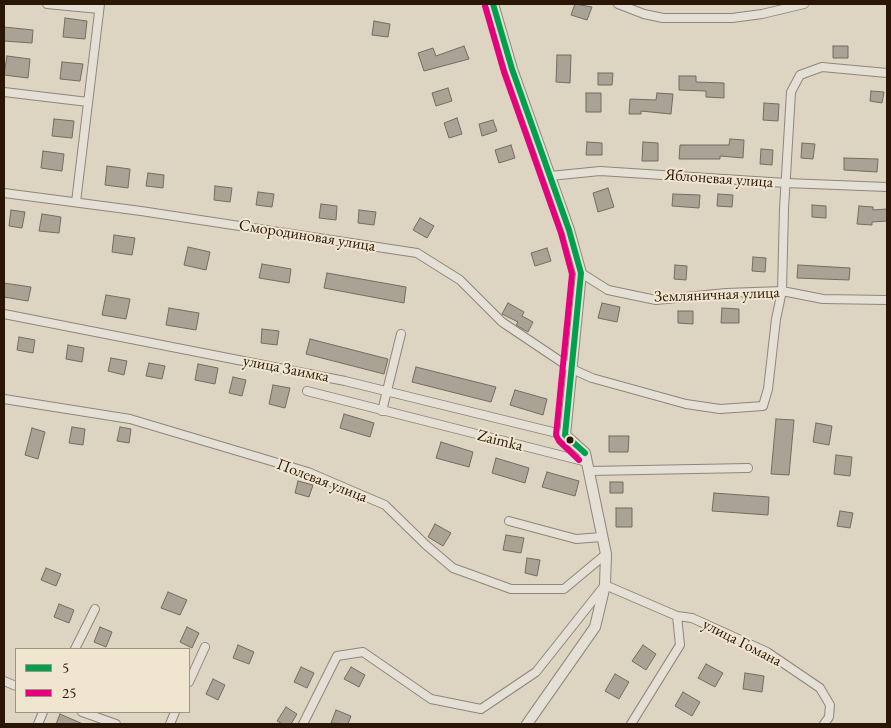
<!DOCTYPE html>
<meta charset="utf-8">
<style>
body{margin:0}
#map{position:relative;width:891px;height:728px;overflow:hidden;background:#ddd5c2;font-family:"EB Garamond",serif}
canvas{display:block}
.frame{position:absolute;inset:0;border:5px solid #291605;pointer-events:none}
.legend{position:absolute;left:15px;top:648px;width:175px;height:65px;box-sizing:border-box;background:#f0e6d0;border:1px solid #a0937f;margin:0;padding:6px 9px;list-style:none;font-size:15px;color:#291605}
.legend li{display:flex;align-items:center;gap:10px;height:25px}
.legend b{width:25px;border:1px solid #a0937f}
</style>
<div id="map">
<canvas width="891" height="728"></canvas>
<div class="frame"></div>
<ul class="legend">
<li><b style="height:6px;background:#029f4d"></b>5</li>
<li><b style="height:6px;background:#e5007d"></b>25</li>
</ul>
</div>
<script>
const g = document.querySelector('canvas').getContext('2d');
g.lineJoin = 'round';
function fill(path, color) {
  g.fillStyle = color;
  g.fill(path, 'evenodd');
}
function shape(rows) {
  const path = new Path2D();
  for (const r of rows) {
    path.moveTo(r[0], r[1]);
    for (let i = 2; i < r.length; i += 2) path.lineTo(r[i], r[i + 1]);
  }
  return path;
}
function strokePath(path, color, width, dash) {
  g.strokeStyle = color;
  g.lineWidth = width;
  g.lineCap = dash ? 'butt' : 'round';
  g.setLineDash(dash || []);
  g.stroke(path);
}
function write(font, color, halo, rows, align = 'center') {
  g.font = font + ' "EB Garamond",serif';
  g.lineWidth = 4;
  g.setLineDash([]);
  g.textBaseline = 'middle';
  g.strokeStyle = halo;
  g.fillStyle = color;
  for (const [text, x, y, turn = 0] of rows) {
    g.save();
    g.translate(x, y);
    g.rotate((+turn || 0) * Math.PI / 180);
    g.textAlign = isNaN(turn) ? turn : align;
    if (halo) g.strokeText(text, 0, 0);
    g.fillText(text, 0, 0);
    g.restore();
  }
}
const building = shape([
 [575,4,592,7,587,20,571,15,575,4],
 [65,18,87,21,85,39,63,37,65,18],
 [374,21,390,24,388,37,372,35,374,21],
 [4,27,33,30,32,43,4,41,4,27],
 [464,46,469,59,424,71,418,53,433,48,436,56,464,46],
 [833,46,848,46,848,58,833,58,833,46],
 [557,55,571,55,570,83,556,82,557,55],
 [7,56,30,59,28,78,4,75,7,56],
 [62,62,83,64,80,81,60,79,62,62],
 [598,73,613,73,612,85,598,85,598,73],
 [679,76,696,76,696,82,724,83,724,98,706,97,706,91,679,90,679,76],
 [448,88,452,101,436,106,432,93,448,88],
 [871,91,884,92,882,103,870,101,871,91],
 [586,93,601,93,601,112,586,112,586,93],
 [657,93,673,94,671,114,641,111,641,114,629,114,630,99,656,100,657,93],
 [764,103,779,104,778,121,763,120,764,103],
 [457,118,462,134,449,138,444,123,457,118],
 [54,119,74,121,72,138,52,136,54,119],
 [493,120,497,131,482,136,479,124,493,120],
 [730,139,744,140,743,158,720,156,720,159,679,159,680,145,729,145,730,139],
 [587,142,602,143,602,155,586,155,587,142],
 [643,142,658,143,658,161,642,161,643,142],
 [802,143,815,144,813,159,801,158,802,143],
 [511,145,515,158,499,163,495,150,511,145],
 [761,149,773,150,772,165,760,164,761,149],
 [43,151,64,154,62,171,41,168,43,151],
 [844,158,878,159,877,172,844,170,844,158],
 [107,166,130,169,128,188,105,185,107,166],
 [148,173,164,175,163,188,146,186,148,173],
 [215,186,232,188,230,202,214,200,215,186],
 [608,188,614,207,598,212,593,193,608,188],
 [258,192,274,194,272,207,256,205,258,192],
 [673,194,700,195,699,208,672,206,673,194],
 [718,194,733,195,732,207,717,206,718,194],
 [321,204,337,206,336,220,319,218,321,204],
 [812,205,826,206,826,218,812,217,812,205],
 [859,206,873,207,873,210,887,209,887,221,872,222,872,225,857,224,859,206],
 [11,210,25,212,22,228,9,226,11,210],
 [359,210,376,212,374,225,358,223,359,210],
 [42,214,61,217,59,233,39,231,42,214],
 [420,218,434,226,427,238,413,230,420,218],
 [114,235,135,238,132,255,112,252,114,235],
 [188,247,210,252,206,270,184,265,188,247],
 [547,248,551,261,535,266,531,253,547,248],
 [753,257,766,258,765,272,752,271,753,257],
 [262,264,291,269,289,283,259,278,262,264],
 [675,265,687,266,686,280,674,279,675,265],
 [798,265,850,268,849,280,797,278,798,265],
 [327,273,406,287,404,303,324,288,327,273],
 [4,283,31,287,28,301,4,297,4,283],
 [106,295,130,299,126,319,102,315,106,295],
 [508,303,524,312,522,316,533,322,528,332,516,325,518,322,502,314,508,303],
 [602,303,620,307,617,322,598,318,602,303],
 [169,308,199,313,196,330,166,325,169,308],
 [722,308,739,309,739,323,721,323,722,308],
 [678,311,693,311,693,324,678,323,678,311],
 [262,329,279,331,277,345,261,343,262,329],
 [19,337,35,340,33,353,17,350,19,337],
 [310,339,388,359,384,374,306,354,310,339],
 [68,345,84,348,82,362,66,359,68,345],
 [111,358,127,361,124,375,108,371,111,358],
 [149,363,165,366,162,379,146,376,149,363],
 [198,364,218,368,215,384,195,380,198,364],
 [416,367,496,387,491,402,412,382,416,367],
 [233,377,246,380,242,396,229,393,233,377],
 [273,385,290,388,285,408,269,404,273,385],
 [515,390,547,399,543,415,510,405,515,390],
 [344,414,374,423,370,437,340,428,344,414],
 [776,419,794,420,789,475,771,474,776,419],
 [816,423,832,426,829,445,813,442,816,423],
 [72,427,85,429,83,445,69,443,72,427],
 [120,427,131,429,129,443,117,441,120,427],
 [32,428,45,432,38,459,25,455,32,428],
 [609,436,629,436,628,452,609,452,609,436],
 [441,442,473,452,469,467,436,458,441,442],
 [836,455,852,457,850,476,834,474,836,455],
 [496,458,529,468,525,483,492,473,496,458],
 [547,472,579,481,575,496,542,487,547,472],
 [298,481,313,485,309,497,295,493,298,481],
 [610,482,623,482,623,493,610,493,610,482],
 [714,493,769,497,768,515,712,511,714,493],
 [616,508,632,508,632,527,616,527,616,508],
 [840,511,853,513,850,528,837,526,840,511],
 [435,524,451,533,443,546,428,537,435,524],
 [506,535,524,538,521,553,503,550,506,535],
 [527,558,540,560,537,576,525,573,527,558],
 [46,568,61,574,56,586,41,580,46,568],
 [168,592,187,600,180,615,161,608,168,592],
 [59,604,74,610,69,623,54,617,59,604],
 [100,627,112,632,106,647,94,642,100,627],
 [187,627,199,633,192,648,180,642,187,627],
 [238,645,254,652,249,664,233,658,238,645],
 [643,645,656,654,646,670,632,661,643,645],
 [706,664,723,673,715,687,698,678,706,664],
 [301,667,314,673,307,688,294,682,301,667],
 [351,667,365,675,359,687,344,679,351,667],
 [745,673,764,676,762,692,743,689,745,673],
 [615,674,629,682,619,699,605,691,615,674],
 [213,679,225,685,218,700,206,694,213,679],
 [683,692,700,702,692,716,675,706,683,692],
 [286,707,297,714,291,724,283,724,277,721,286,707],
 [336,710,351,716,348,724,331,723,336,710],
 [60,714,83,724,56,724,60,714]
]);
fill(building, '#a9a295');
strokePath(building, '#736c61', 1);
const minor = shape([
 [47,4,99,9],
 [618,4,644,14,663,18,732,18,762,14,804,4],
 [4,92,88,102],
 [550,176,600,171,786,183,887,187],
 [4,193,141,211,417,253,460,280,502,322,572,369,592,378,686,404,720,409,763,406,768,389,776,319,782,291,784,209,791,92,800,75,822,67,887,73],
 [76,202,100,4],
 [581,273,608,290,656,300,726,293,782,291,823,299,887,300],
 [4,314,345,381,565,435],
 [307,391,587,462],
 [4,399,130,419,308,472,385,505,426,545,453,568,511,589,564,589,606,554],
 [382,411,401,334],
 [589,471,748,468],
 [509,521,576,539,602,537],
 [677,616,692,618,767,652,820,688,830,705,829,717,824,724],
 [75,649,95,609],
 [4,681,16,686],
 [189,682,205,647],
 [82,712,116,724],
 [38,724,43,712],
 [170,724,175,712],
 [303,724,337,656,363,652,431,699,481,709,536,672,605,585,677,616,680,645,631,724]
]);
const tertiary = shape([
 [493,4,512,69,569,230,581,273,565,435,585,453,606,554,605,585,595,627,527,724]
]);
strokePath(minor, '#8d867a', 10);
strokePath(tertiary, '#8d867a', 12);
strokePath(minor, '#e5e0d6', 8);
strokePath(tertiary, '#e5e0d6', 10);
strokePath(shape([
 [493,4,512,69,569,230,581,273,565,435,585,453]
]), '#029f4d', 6);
strokePath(shape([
 [485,6,504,72,561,233,572,274,556,435,559,441,579,460]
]), '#e5007d', 6);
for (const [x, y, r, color] of [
 [570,440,4.5,"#291605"]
]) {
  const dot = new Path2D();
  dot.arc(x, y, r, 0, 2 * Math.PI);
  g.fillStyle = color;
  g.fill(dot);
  strokePath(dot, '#f0e6d0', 2);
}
write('16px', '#291605', '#f0e6d0', [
 ["Яблоневая улица",719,179,4],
 ["Смородиновая улица",307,236,9],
 ["Земляничная улица",717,295,-2],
 ["улица Заимка",286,369,11],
 ["Zaimka",500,441,14],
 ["Полевая улица",322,481,21],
 ["улица Гомана",742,643,27]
]);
</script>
